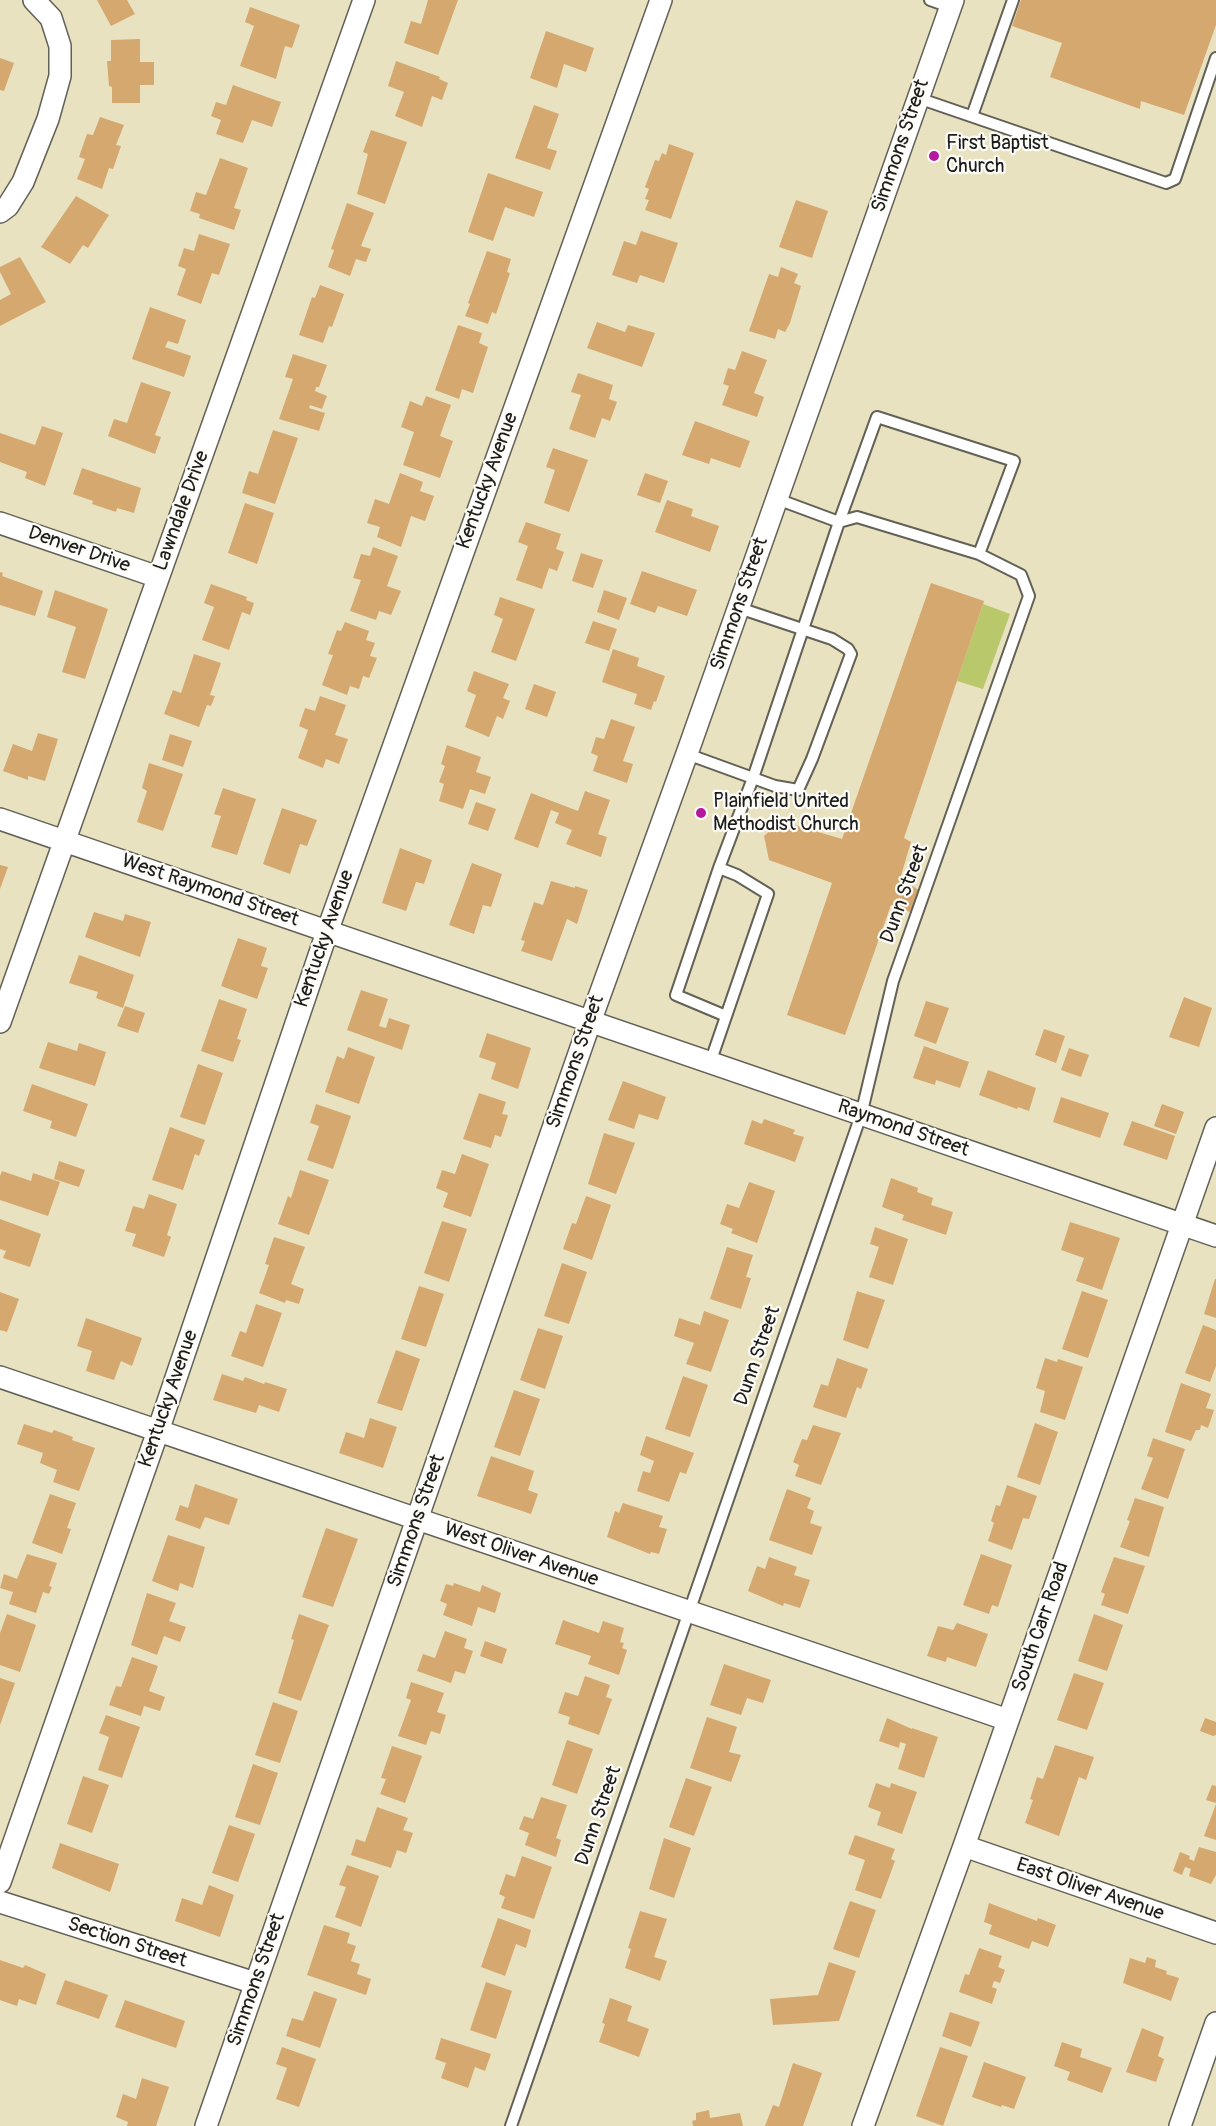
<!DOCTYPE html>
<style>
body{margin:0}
canvas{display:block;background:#e8e2c1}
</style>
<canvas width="1216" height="2126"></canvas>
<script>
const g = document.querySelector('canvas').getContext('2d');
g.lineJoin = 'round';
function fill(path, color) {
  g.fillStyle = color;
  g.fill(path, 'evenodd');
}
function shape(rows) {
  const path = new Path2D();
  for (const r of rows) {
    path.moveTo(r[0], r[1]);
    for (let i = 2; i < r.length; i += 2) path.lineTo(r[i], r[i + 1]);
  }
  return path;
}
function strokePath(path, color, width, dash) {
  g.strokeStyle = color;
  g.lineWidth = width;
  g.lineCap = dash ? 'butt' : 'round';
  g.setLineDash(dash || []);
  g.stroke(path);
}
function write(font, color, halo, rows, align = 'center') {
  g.font = font + ' Pangolin,sans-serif';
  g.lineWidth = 4.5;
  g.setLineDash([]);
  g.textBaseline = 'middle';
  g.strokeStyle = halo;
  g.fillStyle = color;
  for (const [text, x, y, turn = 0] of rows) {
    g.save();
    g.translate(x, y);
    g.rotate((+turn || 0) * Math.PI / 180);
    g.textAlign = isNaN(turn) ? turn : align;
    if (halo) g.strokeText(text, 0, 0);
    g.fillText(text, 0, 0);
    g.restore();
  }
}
fill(shape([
 [983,604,1010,614,983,689,957,681]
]), '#b8c86a');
fill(shape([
 [97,0,127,0,135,14,111,26],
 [428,0,458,0,438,55,404,43,411,21,421,24],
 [1021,0,1216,0,1216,25,1184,115,1141,101,1140,109,1050,77,1062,43,1012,26],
 [250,7,300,25,292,48,285,46,276,79,240,66,254,26,245,22],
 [546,31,594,48,586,72,564,64,557,88,530,78],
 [140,39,140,62,154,62,154,85,140,85,140,103,112,103,112,87,109,86,107,61,111,61,111,40],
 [0,58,14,63,4,91,0,90],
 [396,61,440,77,439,79,448,83,442,100,432,96,422,127,395,116,404,92,388,86],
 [233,85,281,102,272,127,252,120,243,143,216,134,221,120,211,116,216,102,226,105],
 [534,105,559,114,547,148,557,151,550,170,515,158],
 [100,117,124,125,116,145,121,146,113,169,109,168,102,189,77,179,85,159,79,157,87,134,93,135],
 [371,130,407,142,385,204,357,194,368,154,363,152],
 [669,144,694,153,671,219,645,210,649,200,645,199,649,189,645,187,655,160,659,161,662,153,666,155],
 [220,158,248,168,234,208,241,210,234,230,199,218,200,214,190,211,196,192,206,195],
 [488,173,543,192,534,217,505,207,493,241,468,232],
 [76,196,109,215,88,248,83,245,70,264,41,247],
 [796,200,828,211,812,258,779,247],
 [347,203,374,213,361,246,371,249,366,262,356,259,350,276,328,267,334,250,331,249],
 [641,231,678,243,664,283,640,275,637,283,612,275,624,241,636,245],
 [199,234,230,244,219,275,212,273,201,304,177,295,186,269,178,266,184,248,194,251],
 [487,251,511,259,507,272,510,273,496,314,492,312,488,324,465,316,470,304,468,303],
 [20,257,46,302,0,326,0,300,11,294,0,272,0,267],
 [781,267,798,274,794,283,801,286,790,323,785,332,778,329,775,339,749,331,769,274,778,277],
 [320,285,344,294,332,327,329,326,323,343,299,335,312,297,315,298],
 [150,307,186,320,178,344,168,341,165,347,191,356,184,377,132,359],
 [597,322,625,332,628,325,655,333,642,367,587,348],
 [458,325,482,333,479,343,488,347,473,393,462,389,459,399,435,390],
 [742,351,767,360,754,393,764,397,757,417,722,405,729,386,723,384,728,368,735,370],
 [293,354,327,365,319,387,316,387,315,391,327,396,322,409,310,405,309,408,325,413,319,431,279,419,293,379,285,377],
 [578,373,613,385,609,399,617,402,610,421,602,418,595,438,569,429,581,395,571,392],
 [141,382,171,392,155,435,161,437,155,454,108,436,114,419,127,423],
 [426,396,451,405,440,436,453,441,440,478,403,465,414,432,401,427,410,401,422,406],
 [695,421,750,441,740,468,711,458,709,464,682,455],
 [42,426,63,433,45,486,25,478,27,472,0,462,0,433,35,445],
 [273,430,298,438,275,504,242,493,249,471,258,474],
 [553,448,588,460,569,512,544,503,555,470,546,467],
 [82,468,141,488,134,513,117,508,116,512,92,504,93,501,73,494],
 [400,473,423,482,420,491,434,496,425,521,411,516,401,547,377,537,380,527,367,523,375,499,389,504],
 [645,473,668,481,660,503,637,495],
 [667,500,693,509,691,516,719,526,710,552,655,532],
 [245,503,274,513,257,564,228,553],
 [526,522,561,534,556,549,564,552,557,571,549,568,542,589,516,580,528,546,518,542],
 [373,547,398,556,387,586,401,591,391,615,379,611,376,620,350,611,361,580,353,578,361,554,370,556],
 [581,553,603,560,593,588,572,581],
 [642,571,697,590,687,616,658,606,655,613,630,604],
 [0,572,3,573,2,576,43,591,35,616,0,605],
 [931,583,984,601,904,838,911,842,900,879,919,890,910,912,891,905,845,1035,787,1015,832,883,769,860,764,836,781,821,842,839],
 [211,584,247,597,246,600,254,603,250,615,242,612,229,650,202,640,214,607,204,603],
 [55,590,108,609,85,679,62,672,76,627,47,617],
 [604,590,627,598,619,620,597,612],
 [500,597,535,609,516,661,491,652,503,619,494,615],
 [593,621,617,629,609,651,585,643],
 [345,622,369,631,366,640,375,643,370,656,377,658,369,678,363,676,359,689,350,686,347,695,322,685,333,655,328,654,337,630,341,631],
 [613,649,639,658,637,666,665,676,656,702,654,701,651,710,634,704,637,694,602,682],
 [194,654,221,663,210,695,215,696,211,706,207,705,199,727,164,714,173,690,181,693],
 [474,671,509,684,503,698,510,701,503,719,497,716,489,737,465,727,476,695,467,691],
 [534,684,556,692,547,717,525,709],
 [320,696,346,705,335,735,348,739,339,764,326,759,323,768,298,758,308,730,299,726,305,708,315,711],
 [611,719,635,727,623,761,633,764,627,783,593,771,598,756,591,753,596,737,604,739],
 [38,733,58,739,45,781,28,776,28,780,3,771,13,744,32,751],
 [170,734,192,741,183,767,162,760],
 [447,745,481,757,476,772,491,777,485,794,470,789,463,809,439,801,444,784,439,782,445,766,441,764],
 [149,763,183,774,163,831,137,822,147,791,142,788],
 [223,788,256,799,237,855,211,847,221,816,214,814],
 [585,791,610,800,598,834,607,837,601,857,566,844,572,830,555,823,559,813,551,810,538,848,514,839,531,793,578,811],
 [476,802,496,809,488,831,468,824],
 [282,808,317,820,307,846,300,844,290,874,263,864],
 [400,848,432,860,424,884,416,882,406,911,382,903],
 [472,863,502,874,491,907,483,905,474,934,449,925],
 [0,865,8,867,0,889],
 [551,881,575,888,575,886,588,890,577,924,567,919,552,961,521,951,525,941,521,940,534,902,543,905],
 [94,912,123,921,125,914,151,922,140,957,85,937],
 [238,938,267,948,261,966,268,968,257,999,221,986],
 [79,955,134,975,123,1008,96,998,98,992,69,983],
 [361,990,388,999,379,1026,386,1028,389,1018,410,1025,402,1050,347,1030],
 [1184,997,1212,1008,1199,1047,1169,1037],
 [219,999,247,1009,237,1039,241,1040,233,1062,201,1051],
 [926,1001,949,1008,936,1044,914,1036],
 [125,1006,145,1013,138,1033,117,1026],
 [1044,1029,1065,1036,1056,1063,1035,1055],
 [487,1033,531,1048,518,1089,491,1079,496,1063,479,1057],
 [48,1042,77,1051,79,1043,106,1052,95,1086,39,1068],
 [924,1046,969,1062,960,1088,936,1080,935,1085,913,1078],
 [348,1047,375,1057,359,1104,325,1092,337,1056,344,1059],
 [1069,1048,1089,1055,1081,1077,1061,1070],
 [198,1064,223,1073,205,1125,180,1117],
 [988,1070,1036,1088,1029,1111,1018,1107,1017,1109,979,1095],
 [623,1081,666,1097,658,1120,639,1114,634,1129,608,1120],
 [32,1084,88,1104,76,1137,50,1128,52,1121,23,1111],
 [479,1093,506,1102,502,1114,508,1115,501,1137,495,1135,491,1148,463,1139],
 [1061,1097,1109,1113,1100,1138,1053,1122],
 [316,1104,351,1116,333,1169,307,1160,319,1126,310,1123],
 [1162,1104,1184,1112,1176,1134,1154,1126],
 [764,1119,795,1130,793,1134,804,1137,795,1162,744,1144,752,1120,762,1124],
 [1132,1121,1175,1136,1167,1160,1123,1145],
 [170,1127,205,1140,199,1156,195,1154,183,1190,152,1180],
 [604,1133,635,1143,616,1194,588,1184],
 [462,1154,489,1164,471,1217,443,1207,448,1193,436,1188,442,1170,455,1174],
 [59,1161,85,1170,79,1187,54,1179],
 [300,1170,329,1180,309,1235,278,1224,288,1196,291,1198],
 [2,1171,31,1181,33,1173,60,1182,48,1216,0,1200,0,1176],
 [891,1178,918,1188,917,1192,933,1198,931,1205,953,1212,946,1235,902,1220,904,1215,882,1207],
 [749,1182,775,1191,757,1243,731,1233,733,1229,720,1224,727,1204,739,1208],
 [149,1194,177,1204,167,1235,171,1237,164,1257,132,1246,136,1234,125,1231,133,1206,144,1209],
 [586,1196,611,1205,592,1260,563,1249,572,1223,576,1224],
 [0,1219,41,1234,30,1267,3,1258,6,1251,0,1249],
 [442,1221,467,1229,449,1282,424,1273],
 [1070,1222,1120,1238,1102,1290,1076,1281,1084,1258,1061,1250],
 [875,1227,908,1239,893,1285,869,1277,879,1247,870,1244],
 [274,1237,305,1247,291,1284,304,1289,299,1304,286,1300,285,1303,259,1293,269,1265,265,1264],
 [727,1247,753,1255,746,1277,751,1278,741,1309,710,1299],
 [562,1263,587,1272,569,1324,544,1316],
 [1215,1279,1216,1279,1216,1318,1204,1314],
 [419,1286,444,1294,426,1347,401,1339],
 [857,1291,885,1300,868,1349,843,1340],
 [1082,1291,1108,1300,1088,1358,1062,1349],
 [0,1292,19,1299,7,1332,0,1330],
 [256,1304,282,1313,263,1367,231,1356,240,1331,246,1333],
 [704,1311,729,1320,711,1372,686,1364,694,1343,674,1336,679,1318,700,1325],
 [86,1318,142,1338,132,1366,121,1361,114,1380,86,1371,92,1351,77,1346],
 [1203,1325,1216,1330,1216,1366,1210,1382,1185,1373],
 [538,1328,563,1336,545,1389,520,1380],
 [396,1350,420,1359,402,1411,377,1403],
 [837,1358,868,1369,861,1389,857,1387,846,1418,813,1407,821,1384,828,1386],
 [1045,1358,1057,1362,1058,1359,1083,1367,1065,1420,1040,1412,1045,1391,1036,1388],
 [222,1374,243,1381,245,1377,264,1384,265,1382,287,1389,279,1412,259,1405,256,1413,213,1400],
 [683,1376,708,1385,690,1437,665,1429],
 [1181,1383,1211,1394,1206,1408,1214,1410,1208,1428,1201,1425,1200,1430,1196,1430,1191,1441,1165,1432],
 [514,1390,540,1399,520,1456,494,1447],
 [370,1418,397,1427,383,1468,339,1453,346,1432,364,1438],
 [1035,1423,1058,1432,1040,1485,1017,1477],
 [24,1424,52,1433,54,1430,73,1437,72,1440,95,1448,79,1491,53,1482,57,1470,40,1463,43,1453,17,1444],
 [813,1425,841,1433,821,1485,795,1476,799,1465,793,1462,802,1439,807,1440],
 [646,1436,694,1453,686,1474,680,1472,669,1502,637,1491,643,1471,650,1473,654,1461,640,1455],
 [1153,1438,1185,1449,1168,1499,1141,1489,1153,1458,1147,1456],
 [491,1456,534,1471,528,1490,538,1494,531,1514,477,1496],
 [195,1484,238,1499,229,1525,205,1517,200,1529,175,1520,180,1505,188,1508],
 [1007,1485,1037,1496,1029,1519,1023,1518,1012,1550,988,1541,994,1523,991,1521,996,1505,1000,1506],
 [787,1489,811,1498,807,1508,814,1511,810,1523,822,1527,812,1555,769,1540],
 [50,1494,76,1503,67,1528,71,1529,62,1554,32,1543],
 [1135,1498,1164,1507,1149,1557,1120,1547,1130,1521,1127,1520],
 [623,1503,663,1516,659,1527,667,1529,659,1554,651,1552,650,1554,607,1537,615,1511,619,1513],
 [326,1528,358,1539,333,1607,302,1597],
 [168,1535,205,1547,193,1588,180,1583,178,1591,152,1581],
 [27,1554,57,1563,49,1586,52,1587,49,1594,43,1592,36,1613,9,1604,13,1592,0,1588,4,1574,17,1579],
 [981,1554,1012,1565,998,1607,992,1605,989,1614,963,1605],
 [769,1557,797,1567,794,1575,810,1580,800,1608,784,1603,783,1606,748,1591,757,1566,765,1569],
 [1114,1557,1145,1566,1128,1614,1101,1605,1105,1594,1101,1592],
 [454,1583,480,1592,482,1585,501,1593,495,1613,478,1607,472,1626,443,1615,447,1604,440,1601,446,1584,453,1586],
 [147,1593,176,1603,169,1621,186,1627,180,1642,164,1636,157,1655,131,1645],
 [7,1614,36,1625,20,1672,0,1665,0,1633],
 [299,1614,329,1625,301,1701,278,1693,294,1640,291,1639],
 [1094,1614,1123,1625,1107,1671,1078,1661],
 [563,1620,599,1633,603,1621,624,1628,620,1642,624,1643,622,1648,627,1650,619,1675,588,1664,591,1656,555,1644],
 [957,1623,988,1634,976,1667,947,1657,946,1662,927,1656,938,1626,953,1630],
 [445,1631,467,1639,464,1648,473,1651,465,1674,455,1671,451,1683,417,1671,423,1654,435,1658],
 [485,1641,507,1649,502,1664,480,1656],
 [132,1657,158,1666,149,1691,165,1697,160,1711,144,1706,141,1716,109,1705,116,1686,121,1687],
 [724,1664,771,1680,763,1703,747,1698,741,1715,710,1705],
 [1074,1673,1104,1683,1087,1730,1057,1720],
 [585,1676,610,1685,606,1697,612,1699,599,1735,568,1724,570,1717,558,1713,565,1692,578,1696],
 [0,1678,15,1683,0,1725],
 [411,1682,444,1693,437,1712,446,1715,440,1734,431,1731,426,1745,398,1736,411,1700,406,1698],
 [273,1702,298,1711,280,1763,255,1755],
 [106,1715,140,1727,122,1778,98,1770,109,1737,99,1733],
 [707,1717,737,1727,729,1752,741,1755,731,1782,690,1768],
 [887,1718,912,1729,912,1728,938,1737,924,1778,898,1769,906,1744,900,1742,899,1748,879,1741],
 [1205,1718,1216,1722,1216,1735,1213,1736,1200,1731],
 [567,1740,593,1749,577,1794,552,1785],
 [1055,1745,1094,1757,1086,1780,1079,1777,1059,1836,1025,1823,1033,1800,1030,1799,1037,1777,1043,1779],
 [392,1746,422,1756,405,1803,380,1794,386,1779,381,1778],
 [253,1764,278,1773,260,1825,235,1817],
 [83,1776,109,1785,92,1833,67,1824],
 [686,1778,712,1787,694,1836,669,1827],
 [876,1783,890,1788,891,1783,917,1792,902,1834,877,1825,881,1812,868,1807],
 [1212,1785,1216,1786,1216,1803,1206,1800],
 [541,1797,567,1805,556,1838,561,1840,556,1857,525,1845,529,1833,519,1829,524,1816,533,1819],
 [1216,1804,1216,1840,1204,1836],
 [377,1807,408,1818,403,1830,413,1833,406,1853,397,1850,391,1868,351,1855,356,1839,365,1842],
 [229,1825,255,1834,238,1882,212,1873],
 [855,1835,895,1849,891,1859,895,1861,881,1899,855,1890,865,1860,848,1854],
 [664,1838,691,1848,674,1898,649,1889],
 [60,1843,119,1864,110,1892,52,1868],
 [1199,1847,1216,1852,1216,1875,1211,1884,1189,1876,1191,1869,1185,1867,1182,1875,1173,1871,1180,1852,1190,1856,1189,1859,1194,1861],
 [522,1856,552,1867,534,1919,501,1908,505,1897,499,1894,506,1874,515,1877],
 [347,1865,379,1876,361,1927,335,1917,346,1887,339,1885],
 [209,1885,234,1895,220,1937,175,1921,182,1898,202,1905],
 [850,1901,876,1910,859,1958,833,1949],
 [989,1903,1037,1921,1038,1918,1056,1925,1048,1947,1032,1941,1029,1949,989,1934,992,1925,984,1922],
 [640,1911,667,1919,654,1957,667,1961,660,1981,625,1968,631,1949,628,1948],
 [498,1918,531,1930,526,1948,516,1944,505,1976,481,1967],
 [324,1925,350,1933,347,1943,356,1946,351,1961,360,1964,357,1974,371,1979,366,1995,307,1975],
 [979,1948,1002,1956,998,1967,1005,1970,1000,1983,994,1981,992,1987,997,1989,992,2004,959,1992,965,1974,969,1975],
 [1147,1957,1156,1960,1155,1967,1167,1971,1166,1974,1179,1978,1171,2001,1123,1983,1130,1958,1145,1963],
 [0,1960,23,1968,25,1965,46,1974,36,2005,19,1999,17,2006,0,2000],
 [829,1962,856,1971,839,2021,773,2025,770,1999,818,1995],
 [65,1980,108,1995,99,2019,56,2004],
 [486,1982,512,1991,496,2039,470,2030],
 [314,1991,337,1999,320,2048,286,2036,292,2018,303,2021],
 [610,1998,632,2006,627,2021,649,2029,639,2057,599,2042,605,2024,602,2023],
 [125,2000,185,2021,176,2048,115,2027],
 [950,2012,980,2022,971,2047,942,2036],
 [1142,2028,1164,2037,1158,2056,1164,2059,1156,2082,1126,2072],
 [441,2038,491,2054,485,2071,475,2067,468,2088,441,2078,446,2063,435,2059],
 [1062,2042,1082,2049,1080,2057,1112,2068,1102,2093,1067,2080,1070,2072,1054,2066],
 [282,2047,316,2059,299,2107,276,2099,287,2068,276,2064],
 [940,2047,968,2056,943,2126,916,2116],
 [984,2062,1026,2077,1014,2109,1002,2105,1001,2107,972,2097],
 [793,2063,822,2073,803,2126,765,2126,773,2105,779,2107],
 [142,2078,169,2087,156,2126,127,2126,128,2122,116,2117,123,2094,136,2099],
 [709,2110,710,2118,740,2113,743,2126,693,2126,692,2121,696,2120,696,2113]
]), '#d5a86f');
const lane = shape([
 [930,0,950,7],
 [918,98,1166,183,1175,179,1216,58],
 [972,116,1013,0],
 [839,522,857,517,979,554],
 [687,754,775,786,798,790,812,759,851,654,848,649,832,639,739,608],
 [719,868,676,995,726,1016],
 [710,1063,768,894,737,875,719,868,753,778,839,522,777,499],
 [511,2126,861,1115,893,981,1029,596,1021,575,979,554,1014,461,877,417,839,522]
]);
const street = shape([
 [0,212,8,206,23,182,48,119,60,76,60,46,51,18,34,0],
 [0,523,158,577],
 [0,819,1216,1236],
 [0,1022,364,0],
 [0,1377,1008,1720],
 [964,1846,1216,1933],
 [0,1882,158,1431,327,932,661,0],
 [0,1902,255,1983],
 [206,2126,590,1022,689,748,953,0],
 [863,2126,964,1846,1216,1128],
 [1180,2126,1216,2023]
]);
strokePath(lane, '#636156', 14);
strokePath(street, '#636156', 24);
strokePath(lane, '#fff', 10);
strokePath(street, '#fff', 21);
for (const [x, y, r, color] of [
 [934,156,6,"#b5179e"],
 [701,813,6,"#b5179e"]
]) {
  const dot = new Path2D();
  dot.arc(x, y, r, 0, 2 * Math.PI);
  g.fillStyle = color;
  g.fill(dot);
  strokePath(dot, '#fdfcf7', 2);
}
write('20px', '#1c1c1c', '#fdfcf7', [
 ["First Baptist",946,144],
 ["Church",946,167],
 ["Plainfield United",713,802],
 ["Methodist Church",713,825]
], 'left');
write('20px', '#1c1c1c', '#fdfcf7', [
 ["Simmons Street",901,146,-71],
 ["Kentucky Avenue",488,481,-70],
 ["Lawndale Drive",182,511,-70],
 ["Denver Drive",79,550,19],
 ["Simmons Street",740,604,-71],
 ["West Raymond Street",210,891,19],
 ["Dunn Street",905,894,-70],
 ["Kentucky Avenue",325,939,-71],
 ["Simmons Street",576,1062,-71],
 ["Raymond Street",903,1129,19],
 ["Dunn Street",758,1356,-71],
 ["Kentucky Avenue",169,1399,-71],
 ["Simmons Street",417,1521,-71],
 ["West Oliver Avenue",521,1555,19],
 ["South Carr Road",1041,1627,-71],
 ["Dunn Street",599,1816,-71],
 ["East Oliver Avenue",1090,1890,19],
 ["Section Street",127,1943,18],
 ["Simmons Street",257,1980,-71]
]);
</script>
